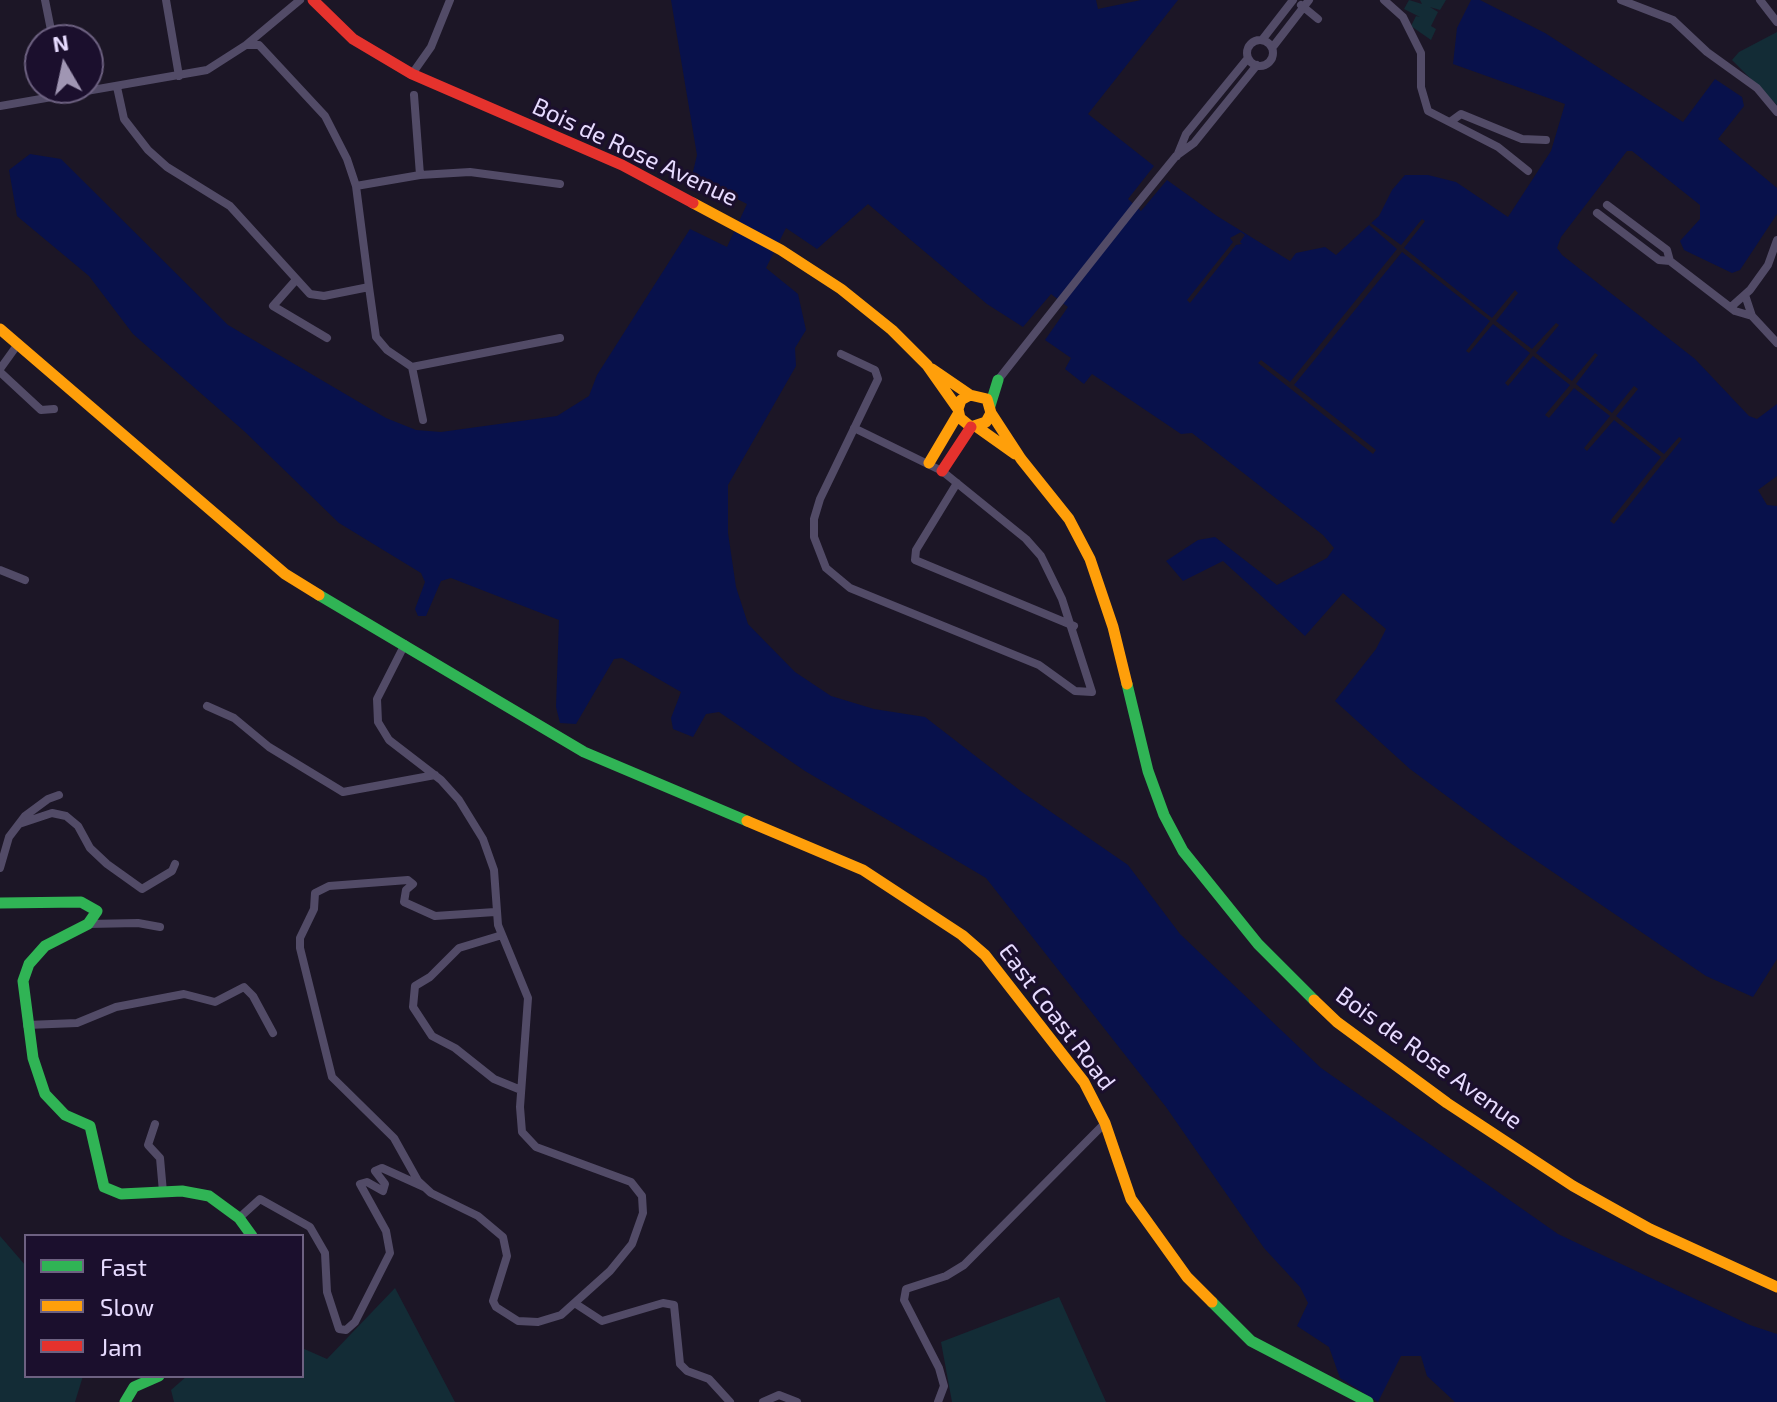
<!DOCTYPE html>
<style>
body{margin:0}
#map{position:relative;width:1777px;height:1402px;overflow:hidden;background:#1c1626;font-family:"Exo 2",sans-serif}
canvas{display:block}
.legend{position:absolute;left:24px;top:1234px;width:280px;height:144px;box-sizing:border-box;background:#1b0f2d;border:2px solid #6d6181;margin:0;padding:10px 14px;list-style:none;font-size:24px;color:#e7dbff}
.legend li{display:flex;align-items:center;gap:16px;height:40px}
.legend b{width:40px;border:2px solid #6d6181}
.north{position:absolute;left:24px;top:24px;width:80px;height:80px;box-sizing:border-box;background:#1b0f2d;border:2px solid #6d6181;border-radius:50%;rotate:351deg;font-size:22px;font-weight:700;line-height:32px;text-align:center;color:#e7dbff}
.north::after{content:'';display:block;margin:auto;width:28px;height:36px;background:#a096b3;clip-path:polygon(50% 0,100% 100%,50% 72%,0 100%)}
</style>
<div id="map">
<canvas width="1777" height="1402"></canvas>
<ul class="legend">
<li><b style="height:10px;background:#30b455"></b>Fast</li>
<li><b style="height:10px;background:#ff9f0a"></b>Slow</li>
<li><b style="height:10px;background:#e5322d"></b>Jam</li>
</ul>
<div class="north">N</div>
</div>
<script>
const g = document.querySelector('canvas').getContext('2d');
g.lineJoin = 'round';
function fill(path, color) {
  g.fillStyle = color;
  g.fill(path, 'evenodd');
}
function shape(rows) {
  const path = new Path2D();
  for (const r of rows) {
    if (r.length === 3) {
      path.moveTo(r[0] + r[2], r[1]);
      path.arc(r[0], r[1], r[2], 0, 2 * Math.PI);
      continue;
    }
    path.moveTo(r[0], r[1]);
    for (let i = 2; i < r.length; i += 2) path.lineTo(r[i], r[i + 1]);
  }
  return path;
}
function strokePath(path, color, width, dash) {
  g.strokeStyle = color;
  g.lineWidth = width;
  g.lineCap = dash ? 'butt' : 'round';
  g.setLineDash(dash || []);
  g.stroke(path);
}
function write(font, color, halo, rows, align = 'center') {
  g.font = font + ' "Exo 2",sans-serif';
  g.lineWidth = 6;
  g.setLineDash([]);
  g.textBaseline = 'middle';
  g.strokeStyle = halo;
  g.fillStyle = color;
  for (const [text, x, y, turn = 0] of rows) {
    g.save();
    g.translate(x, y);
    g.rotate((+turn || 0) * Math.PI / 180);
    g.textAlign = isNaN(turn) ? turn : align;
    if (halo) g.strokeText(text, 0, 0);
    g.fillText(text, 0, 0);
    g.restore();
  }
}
fill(shape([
 [1409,0,1422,4,1420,0,1446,0,1440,10,1430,7,1438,12,1431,26,1436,29,1431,40,1411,26,1416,16,1420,17,1404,9],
 [1777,32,1777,105,1732,60,1739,52],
 [0,1236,26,1266,26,1376,83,1376,75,1402,0,1402],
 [395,1288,455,1402,174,1402,171,1390,187,1376,302,1376,302,1348,327,1359],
 [1059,1297,1106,1402,952,1402,941,1342]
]), '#132c36');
fill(shape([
 [671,0,1096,0,1098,9,1141,0,1178,0,1088,114,1154,166,1128,199,1141,211,1167,180,1217,216,1290,261,1296,253,1325,247,1336,255,1379,216,1392,190,1405,175,1428,175,1456,182,1508,217,1551,151,1565,104,1453,64,1457,28,1471,0,1480,0,1545,33,1683,122,1715,79,1742,97,1744,106,1718,139,1777,188,1777,214,1740,270,1732,273,1684,250,1680,241,1700,219,1700,205,1632,151,1627,151,1561,237,1557,248,1562,255,1695,359,1749,416,1757,419,1777,404,1777,476,1758,490,1767,505,1777,506,1777,959,1753,997,1706,976,1513,845,1410,769,1335,701,1376,649,1386,629,1343,593,1305,636,1223,561,1183,581,1166,561,1198,540,1215,537,1277,585,1327,558,1334,548,1323,535,1192,433,1181,434,1092,374,1084,384,1065,369,1071,358,1045,340,1068,307,1051,294,1023,327,987,304,868,204,817,249,786,228,766,268,798,294,806,330,795,348,796,366,728,485,728,533,736,587,748,624,795,672,831,696,874,709,925,717,1022,792,1128,865,1180,934,1321,1068,1558,1234,1750,1325,1777,1334,1777,1402,1455,1402,1427,1376,1421,1356,1401,1356,1378,1402,1340,1378,1329,1347,1297,1326,1308,1303,1300,1287,1264,1248,1166,1107,986,878,805,771,719,712,706,714,693,737,673,729,671,718,681,692,622,658,614,659,576,724,560,723,556,707,559,620,451,578,441,581,426,616,418,616,415,609,425,582,421,573,339,523,244,431,133,334,89,276,17,216,9,170,30,154,61,159,228,325,386,418,416,430,441,432,557,416,589,396,597,375,690,229,727,247,747,204,692,176,697,155]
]), '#08114b');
fill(shape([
 [1422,219,1425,221,1404,248,1492,318,1515,290,1518,293,1496,321,1532,349,1556,323,1559,325,1536,353,1572,381,1595,353,1598,355,1576,384,1612,413,1634,386,1638,389,1616,416,1664,454,1679,437,1682,439,1614,524,1610,521,1661,457,1614,420,1587,451,1584,448,1610,416,1574,388,1549,418,1545,415,1570,385,1533,356,1508,386,1505,383,1530,353,1493,324,1469,353,1466,351,1490,321,1402,252,1294,385,1376,450,1373,454,1258,363,1261,360,1290,382,1397,249,1369,225,1371,223,1401,245],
 [1241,232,1245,235,1240,242,1242,244,1236,245,1190,303,1187,300,1233,242,1230,238]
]), '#1c1626');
strokePath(shape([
 [45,0,53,40],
 [166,0,179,76],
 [1384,0,1403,17,1421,53,1421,87,1428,111,1498,147,1528,171],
 [1621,0,1673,20,1707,52,1757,88,1777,112],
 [1760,0,1777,22],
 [1301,5,1318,19],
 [1262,40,1293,0],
 [1260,53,13],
 [246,45,300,0],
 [1272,48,1309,0],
 [412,74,431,47,450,0],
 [414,95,420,175],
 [0,106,207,70,246,45,259,45,325,116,347,159,356,186,369,287,324,296,310,294,230,206,167,167,148,150,124,119,117,87],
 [1450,122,1461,114,1522,139,1546,140],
 [1177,156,1186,134,1248,58],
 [356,186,420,175,470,172,560,184],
 [1607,205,1667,250,1670,261,1735,311,1752,316],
 [1597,213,1659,260,1670,261],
 [295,281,273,306,327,338],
 [369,287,376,337,387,350,412,367,423,420],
 [1745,295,1752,316,1777,343],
 [1731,307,1750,290,1768,265,1777,240],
 [841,354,875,370,878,379,820,499,814,519,814,537,826,568,850,588,1039,665,1075,691,1092,692,1062,599,1041,556,1026,539,942,471,854,428],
 [412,367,560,338],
 [0,369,18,344],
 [0,372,41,410,54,409],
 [998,380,1137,204,1176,156,1194,143,1257,65],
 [957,483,916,550,915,560,1074,626],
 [0,570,25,580],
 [405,644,377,699,378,722,389,740,441,780,459,800,483,839,494,870,498,925,528,998,520,1107,522,1132,536,1147,631,1182,642,1196,643,1213,632,1244,610,1271,561,1315,538,1322,518,1321,496,1307,493,1301,507,1256,503,1237,478,1216,431,1193,418,1181,394,1138,332,1077,300,948,300,938,314,909,315,893,329,886,408,880,413,884,406,890,404,902,435,916,495,912],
 [207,706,234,718,269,747,343,792,435,775],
 [19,824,52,813,66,816,78,826,90,848,107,864,142,889,172,871,175,864],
 [0,868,9,837,25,816,48,799,59,795],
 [88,924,138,923,160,927],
 [502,935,459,948,430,977,415,986,413,1007,432,1036,455,1048,494,1079,521,1090],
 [27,1025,77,1023,116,1007,184,994,215,1002,244,987,253,996,273,1033],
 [155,1124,148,1145,160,1158,163,1192],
 [239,1218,260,1199,310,1227,325,1253,327,1292,339,1329,346,1330,355,1322,390,1253,386,1231,360,1184,367,1182,383,1191,385,1184,375,1171,382,1168,424,1187],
 [576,1304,602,1321,663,1303,674,1305,680,1364,687,1371,709,1379,730,1402],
 [763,1402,779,1395,797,1402],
 [938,1402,944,1386,939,1368,904,1300,906,1289,946,1276,964,1265,1105,1123]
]), '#524b67', 8);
strokePath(shape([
 [990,406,998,380],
 [319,595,584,752,747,821],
 [1127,684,1148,771,1164,815,1183,851,1258,944,1314,1000],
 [0,903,81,902,97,911,88,924,45,946,29,964,23,981,33,1058,45,1094,65,1115,90,1126,104,1187,121,1194,182,1191,209,1196,239,1218,252,1236],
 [1212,1302,1251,1341,1368,1402],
 [125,1402,134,1387,159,1376]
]), '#30b455', 11);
strokePath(shape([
 [693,203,781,250,841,289,892,330,927,365,958,409],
 [0,329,285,574,319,595],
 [932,369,970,395],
 [991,413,986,422,971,427,960,418,958,409,961,400,970,395,987,399,991,413,1021,459,1069,519,1090,559,1113,627,1127,684],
 [977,427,1015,454],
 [929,463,958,414],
 [747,821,863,870,962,935,985,955,1084,1082,1105,1123,1131,1199,1187,1277,1212,1302],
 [1314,1000,1337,1022,1447,1103,1573,1186,1650,1229,1777,1287]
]), '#ff9f0a', 11);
strokePath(shape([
 [313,0,353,39,412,74,622,165,693,203],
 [942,471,971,427]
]), '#e5322d', 11);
write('24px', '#e7dbff', '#1b0f2d', [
 ["Bois de Rose Avenue",635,152,25],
 ["East Coast Road",1057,1017,53],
 ["Bois de Rose Avenue",1429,1058,36]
]);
</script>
